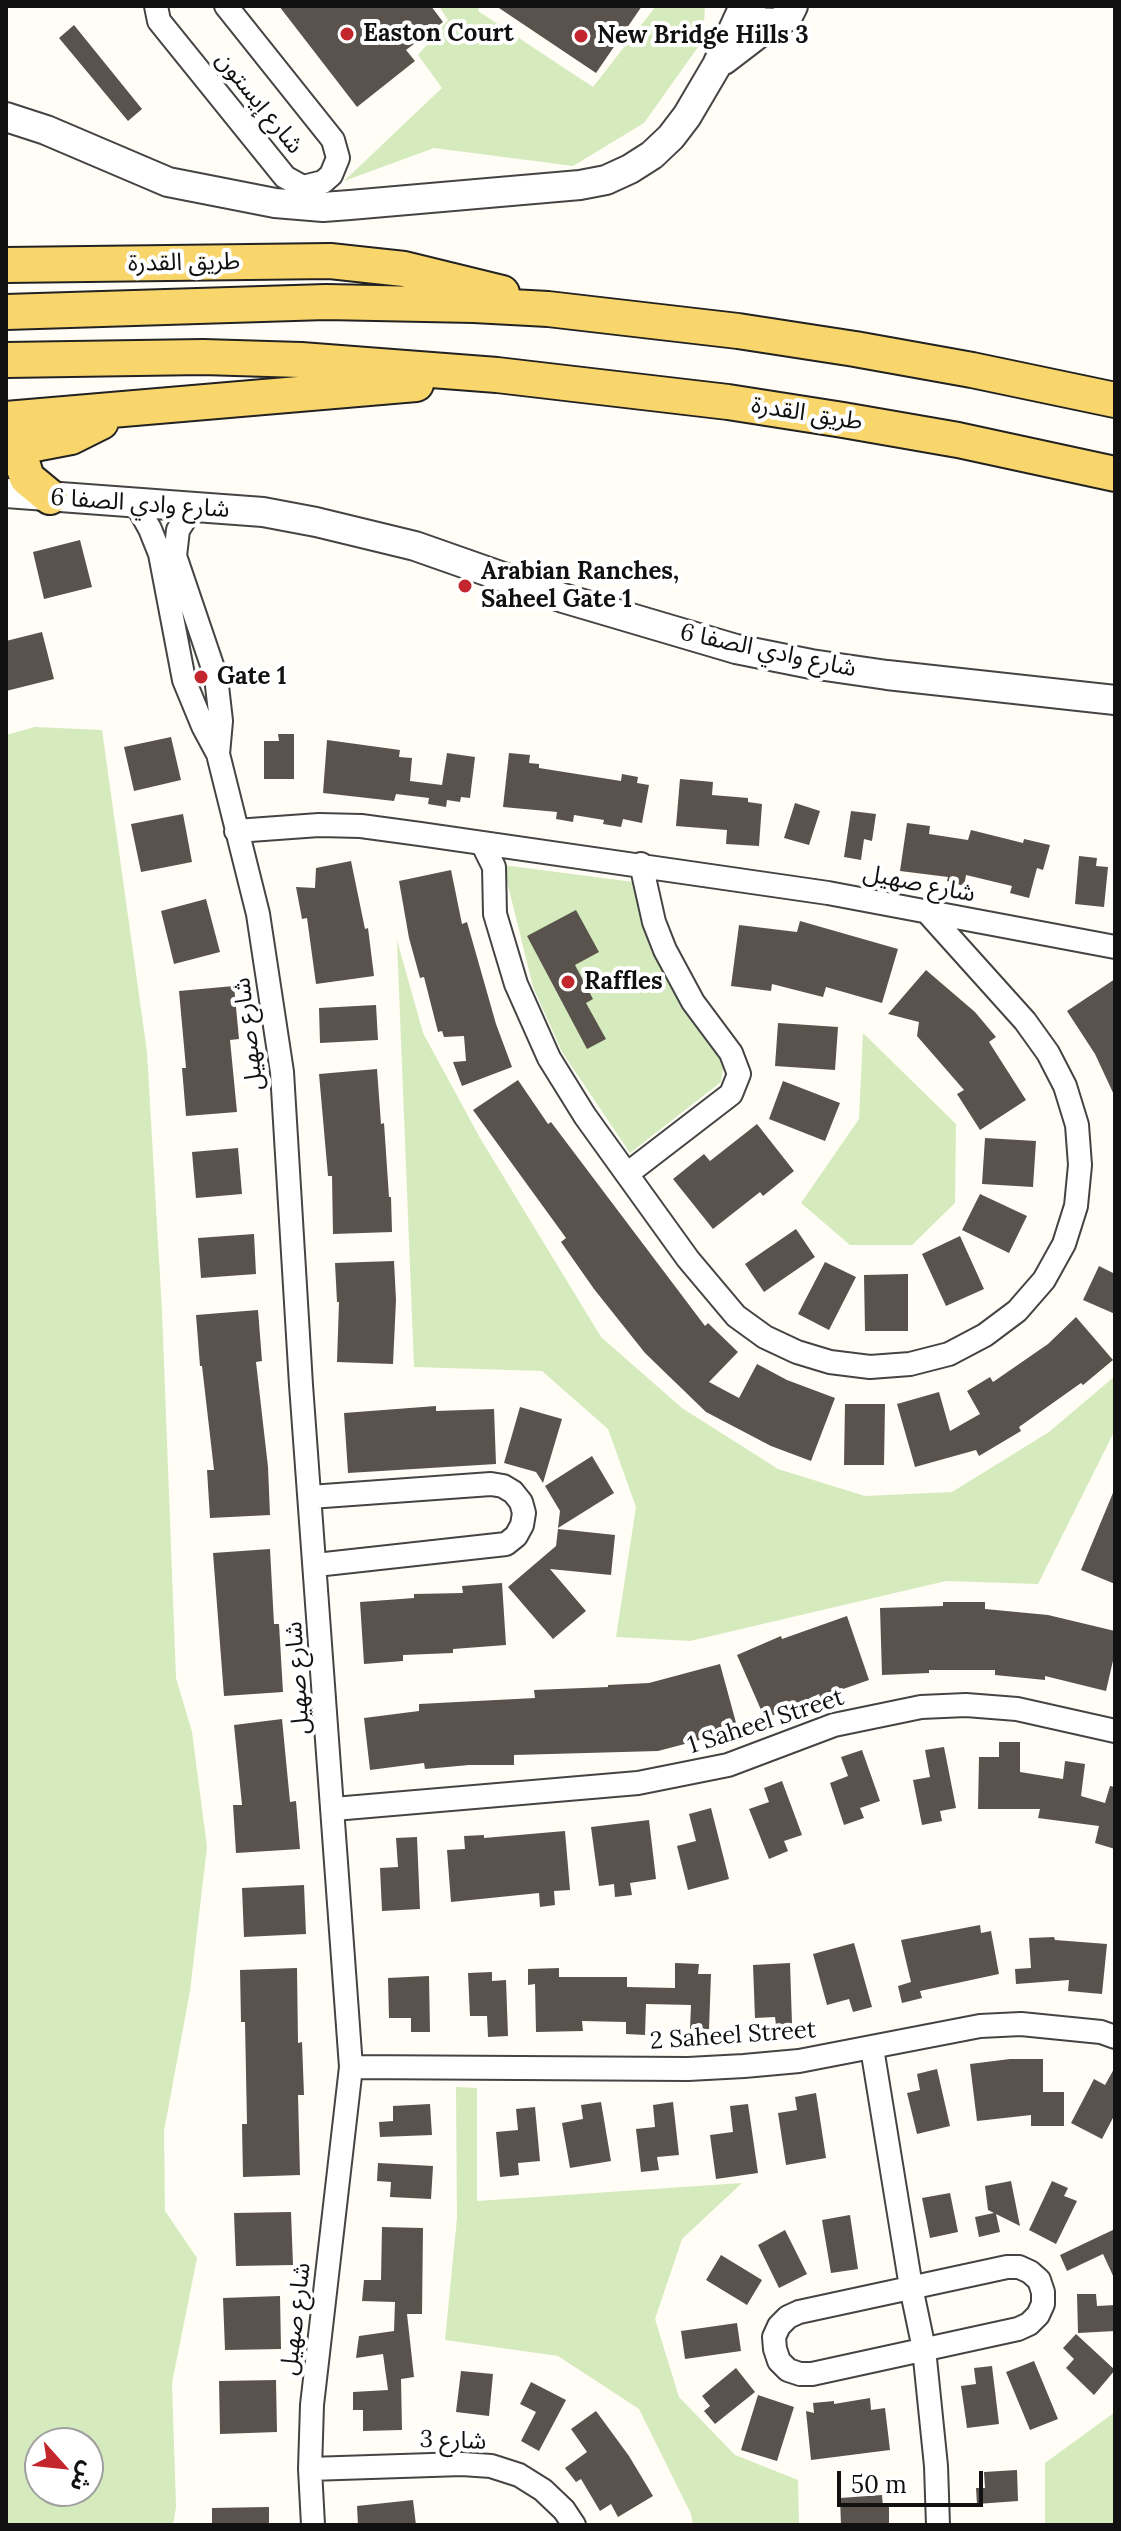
<!DOCTYPE html>
<meta charset="utf-8">
<style>
body{margin:0}
#map{position:relative;width:1121px;height:2531px;overflow:hidden;background:#fffdf5;font-family:Lora,"Noto Sans Arabic",serif}
canvas{display:block}
.frame{position:absolute;inset:0;border:8px solid #111;pointer-events:none}
.north{position:absolute;left:24px;top:2427px;width:80px;height:80px;box-sizing:border-box;background:#fff;border:2px solid #a0a0a0;border-radius:50%;rotate:117deg;font-size:22px;font-weight:700;line-height:32px;text-align:center;color:#111}
.north::after{content:'';display:block;margin:auto;width:28px;height:36px;background:#c4262e;clip-path:polygon(50% 0,100% 100%,50% 72%,0 100%)}
.scale{position:absolute;left:837px;top:2471px;width:146px;height:36px;box-sizing:border-box;border:4px solid #111;border-top:0;padding-left:10px;font-size:24px;line-height:28px;white-space:nowrap;color:#111;-webkit-text-stroke:6px #fff;paint-order:stroke}
</style>
<div id="map">
<canvas width="1121" height="2531"></canvas>
<div class="frame"></div>
<div class="north">ش</div>
<div class="scale">50 m</div>
</div>
<script>
const g = document.querySelector('canvas').getContext('2d');
g.lineJoin = 'round';
function fill(path, color) {
  g.fillStyle = color;
  g.fill(path, 'evenodd');
}
function shape(rows) {
  const path = new Path2D();
  for (const r of rows) {
    path.moveTo(r[0], r[1]);
    for (let i = 2; i < r.length; i += 2) path.lineTo(r[i], r[i + 1]);
  }
  return path;
}
function strokePath(path, color, width, dash) {
  g.strokeStyle = color;
  g.lineWidth = width;
  g.lineCap = dash ? 'butt' : 'round';
  g.setLineDash(dash || []);
  g.stroke(path);
}
function write(font, color, halo, rows, align = 'center') {
  g.font = font + ' Lora,"Noto Sans Arabic",serif';
  g.lineWidth = 8;
  g.setLineDash([]);
  g.textBaseline = 'middle';
  g.strokeStyle = halo;
  g.fillStyle = color;
  for (const [text, x, y, turn = 0] of rows) {
    g.save();
    g.translate(x, y);
    g.rotate((+turn || 0) * Math.PI / 180);
    g.textAlign = isNaN(turn) ? turn : align;
    if (halo) g.strokeText(text, 0, 0);
    g.fillText(text, 0, 0);
    g.restore();
  }
}
fill(shape([
 [439,6,480,6,478,11,593,87,656,6,705,6,703,40,644,123,573,166,434,148,344,181,442,88,418,55,448,20],
 [35,727,102,730,147,1052,162,1311,176,1678,192,1732,207,1847,190,1991,164,2131,165,2211,197,2258,172,2383,176,2507,173,2525,6,2525,6,735],
 [88,2443,88,2491,40,2491,40,2443],
 [503,865,641,883,725,1055,721,1082,630,1153,562,1052,533,987],
 [397,940,423,1033,480,1138,601,1337,682,1408,778,1469,865,1496,952,1492,1049,1432,1115,1376,1115,1430,1038,1584,946,1581,690,1641,616,1637,636,1507,608,1429,542,1371,414,1367],
 [863,1033,956,1124,955,1203,912,1245,850,1245,801,1203,859,1119],
 [456,2087,477,2088,477,2201,742,2183,682,2239,655,2319,679,2397,735,2455,798,2480,799,2525,693,2525,691,2514,639,2409,558,2356,445,2340,457,2218],
 [1115,2412,1115,2525,1045,2525,1045,2463]
]), '#d5ebbd');
fill(shape([
 [279,6,431,6,443,22,406,50,415,61,357,107],
 [496,6,642,6,596,73],
 [74,25,142,109,128,121,59,38],
 [80,540,92,587,44,599,33,552],
 [42,632,54,679,6,691,6,641],
 [278,734,294,734,294,779,264,779,264,741,279,741],
 [171,737,181,780,134,791,124,747],
 [327,740,400,750,399,757,412,758,410,781,442,785,447,753,475,757,470,798,461,797,460,802,447,800,446,807,428,804,429,798,396,794,394,801,323,793],
 [509,753,530,755,529,763,539,764,539,768,621,781,622,774,638,777,637,783,649,785,642,823,623,819,621,827,603,824,604,820,574,815,573,822,556,819,557,812,503,807],
 [680,779,713,782,712,795,748,798,748,802,762,804,759,846,726,844,727,830,676,826],
 [795,803,820,811,809,845,784,838],
 [851,811,876,814,872,841,864,839,861,860,844,857],
 [183,814,192,862,141,872,131,824],
 [907,823,930,826,929,834,968,840,971,830,1023,843,1024,839,1050,845,1043,870,1037,868,1029,898,1010,893,1012,886,966,875,964,886,947,881,948,877,900,871],
 [1079,856,1097,858,1096,866,1108,867,1104,907,1075,904],
 [351,861,365,929,368,928,374,976,316,984,307,918,302,919,296,887,315,888,316,868],
 [451,870,462,924,467,922,496,1024,512,1067,462,1086,453,1062,466,1061,464,1036,444,1037,442,1031,438,1032,424,977,420,978,409,938,399,881],
 [206,899,220,952,174,964,161,911],
 [576,910,599,952,575,965,593,999,586,1003,606,1039,587,1049,527,936],
 [800,921,898,949,882,1003,826,987,823,997,772,984,771,991,731,986,739,925,797,932],
 [926,970,975,1012,996,1037,989,1042,1026,1100,980,1130,957,1094,964,1090,917,1036,919,1022,888,1014],
 [1115,979,1115,1097,1095,1054,1067,1011],
 [234,986,239,1039,230,1040,237,1112,186,1116,182,1068,186,1068,179,991],
 [376,1005,378,1040,320,1043,319,1008],
 [778,1023,838,1027,835,1070,775,1066],
 [377,1069,381,1124,384,1123,389,1197,391,1197,392,1232,333,1234,332,1176,328,1176,319,1074],
 [518,1080,548,1124,551,1122,705,1326,708,1323,738,1352,709,1382,739,1398,757,1364,787,1380,835,1398,811,1461,771,1446,706,1412,645,1353,594,1289,561,1242,566,1238,473,1110],
 [783,1081,840,1103,825,1141,769,1119],
 [757,1124,794,1171,763,1196,760,1192,713,1229,673,1179,704,1154,710,1161],
 [985,1138,1036,1141,1033,1187,982,1184],
 [238,1148,242,1194,196,1198,192,1152],
 [980,1194,1027,1216,1009,1253,962,1230],
 [796,1229,815,1257,764,1292,745,1264],
 [254,1234,256,1274,201,1278,198,1238],
 [960,1236,984,1289,946,1306,922,1254],
 [394,1261,396,1300,393,1364,337,1362,339,1302,337,1302,335,1263],
 [825,1262,856,1277,829,1330,798,1314],
 [1099,1266,1115,1274,1115,1314,1083,1300],
 [908,1274,908,1331,865,1331,864,1275],
 [258,1310,262,1361,256,1362,268,1467,270,1515,210,1518,207,1470,214,1470,202,1366,200,1366,196,1315],
 [1076,1317,1113,1360,1083,1385,1081,1383,1019,1427,1021,1431,979,1456,976,1450,915,1467,897,1404,939,1392,950,1431,980,1414,967,1391,990,1377,993,1382,1048,1344],
 [845,1404,885,1404,884,1465,844,1465],
 [436,1406,436,1411,494,1409,496,1464,348,1473,344,1413],
 [520,1407,562,1419,543,1483,536,1472,504,1463],
 [592,1456,614,1493,558,1528,560,1511,545,1486],
 [1115,1488,1115,1584,1081,1570],
 [558,1529,615,1535,611,1575,550,1569,586,1611,553,1639,508,1587,556,1546],
 [270,1549,274,1624,279,1624,283,1692,224,1696,213,1553],
 [502,1583,506,1645,453,1649,453,1653,403,1655,403,1661,364,1664,360,1602,414,1598,414,1594,463,1593,462,1586],
 [943,1602,985,1602,985,1609,1048,1615,1115,1631,1115,1652,1106,1691,1045,1676,1045,1680,995,1675,995,1670,929,1670,929,1673,882,1675,880,1608,943,1606],
 [847,1616,869,1680,820,1697,819,1694,765,1719,737,1655,781,1636,782,1639],
 [720,1664,738,1730,658,1751,514,1755,514,1765,469,1765,425,1769,424,1763,370,1770,364,1718,419,1711,419,1704,535,1698,534,1690,608,1687,608,1685,649,1683],
 [282,1719,290,1802,296,1801,300,1849,236,1853,233,1805,242,1805,234,1725],
 [999,1742,1020,1742,1020,1772,1063,1779,1065,1761,1085,1764,1081,1796,1105,1803,1110,1786,1115,1787,1115,1849,1095,1843,1099,1826,1038,1818,1040,1809,978,1809,979,1757,999,1757],
 [944,1747,956,1808,940,1811,942,1821,922,1825,913,1780,930,1777,925,1750],
 [862,1750,880,1801,860,1808,864,1818,844,1825,830,1783,848,1776,841,1757],
 [782,1781,802,1835,784,1841,788,1851,769,1859,749,1809,769,1802,764,1788],
 [711,1808,729,1879,688,1890,677,1846,696,1841,689,1814],
 [649,1820,656,1879,630,1883,632,1895,615,1897,614,1884,599,1886,591,1827],
 [565,1831,570,1890,554,1891,555,1905,540,1907,539,1893,451,1902,447,1850,465,1849,464,1836,484,1835,484,1838],
 [417,1837,420,1909,382,1911,380,1868,398,1867,396,1838],
 [304,1885,306,1934,244,1937,242,1888],
 [980,1925,981,1933,991,1931,999,1974,920,1991,922,1998,902,2003,898,1986,911,1982,901,1940],
 [1054,1937,1055,1940,1107,1944,1102,1994,1068,1991,1069,1980,1016,1984,1015,1969,1031,1968,1029,1938],
 [854,1943,872,2007,853,2012,849,1999,827,2005,813,1954],
 [675,1963,699,1964,698,1974,711,1974,709,2029,690,2029,691,2005,646,2004,645,2035,626,2034,626,2022,582,2021,583,2031,536,2032,535,1984,528,1985,528,1969,559,1968,559,1977,627,1977,627,1987,675,1988],
 [790,1963,792,2024,776,2025,775,2017,755,2018,753,1965],
 [297,1968,298,2043,302,2042,304,2095,298,2095,300,2175,243,2177,242,2124,247,2124,245,2022,241,2022,240,1970],
 [492,1972,492,1981,506,1980,508,2036,488,2037,487,2016,470,2016,468,1973],
 [429,1976,430,2032,411,2032,411,2018,389,2018,388,1978],
 [1010,2059,1043,2059,1043,2092,1064,2092,1064,2126,1031,2126,1031,2115,977,2121,970,2064],
 [1115,2067,1115,2114,1102,2139,1071,2123,1094,2079,1105,2085],
 [937,2069,950,2126,917,2134,907,2093,920,2090,917,2074],
 [816,2093,826,2158,786,2165,778,2113,797,2110,795,2097],
 [601,2102,611,2161,570,2168,562,2123,583,2119,581,2105],
 [673,2102,679,2155,657,2157,659,2170,641,2172,636,2129,655,2127,653,2105],
 [430,2104,432,2135,380,2137,379,2122,393,2121,393,2106],
 [748,2104,758,2173,716,2179,710,2135,733,2132,730,2106],
 [535,2107,540,2161,518,2163,519,2175,500,2177,496,2132,518,2130,516,2109],
 [378,2163,433,2166,431,2199,390,2197,391,2182,377,2181],
 [1011,2181,1020,2226,996,2214,1000,2232,979,2237,975,2217,994,2213,988,2210,985,2186],
 [1052,2181,1068,2188,1064,2196,1077,2201,1056,2244,1029,2230],
 [950,2193,958,2232,930,2238,922,2198],
 [291,2212,293,2265,236,2266,234,2213],
 [850,2215,858,2269,831,2273,822,2220],
 [382,2227,423,2228,422,2314,407,2314,414,2377,401,2379,402,2430,363,2431,363,2410,353,2410,353,2392,388,2390,383,2354,356,2358,359,2336,394,2331,395,2302,362,2301,364,2280,381,2280],
 [1115,2229,1115,2280,1103,2254,1067,2271,1060,2255],
 [785,2230,807,2274,779,2288,758,2245],
 [721,2255,762,2280,747,2305,706,2280],
 [1077,2294,1096,2294,1097,2306,1115,2305,1115,2331,1078,2333],
 [280,2296,281,2349,225,2350,223,2298],
 [737,2323,741,2351,685,2359,681,2331],
 [1076,2334,1115,2370,1094,2395,1066,2368,1074,2359,1063,2348],
 [1034,2361,1058,2419,1030,2430,1006,2372],
 [992,2366,999,2424,967,2428,961,2386,976,2384,974,2368],
 [736,2368,755,2392,715,2424,704,2411,710,2406,702,2396],
 [461,2371,493,2374,489,2416,456,2412],
 [276,2380,277,2432,220,2434,219,2381],
 [531,2382,566,2400,539,2451,521,2441,536,2412,520,2404],
 [758,2395,794,2407,777,2461,741,2450],
 [870,2398,871,2410,885,2408,890,2450,811,2460,806,2411,814,2413,813,2403,834,2401,834,2404],
 [596,2411,629,2456,653,2496,618,2517,611,2504,600,2511,581,2479,576,2482,565,2468,587,2452,571,2429],
 [1017,2470,1018,2501,977,2504,976,2488,985,2488,984,2472],
 [882,2495,883,2507,889,2506,889,2525,841,2525,840,2498],
 [413,2500,416,2525,358,2525,357,2506],
 [269,2507,269,2525,212,2525,212,2508]
]), '#5a524d');
const minor = shape([
 [156,6,159,21,285,177,303,187,323,182,331,175,338,158,333,140,226,6],
 [135,502,150,529,160,554,184,680,203,726,218,754,258,914,282,1072,301,1385,351,2067,312,2405,310,2469,313,2525],
 [192,508,178,530,175,556,216,677,221,721,218,754],
 [236,831,319,825,361,826,420,834,828,893,1115,947],
 [482,843,494,867,495,914,516,984,549,1058,585,1116,688,1259,736,1316,765,1337,797,1352,830,1362,870,1367,910,1364,949,1354,985,1335,1017,1311,1044,1280,1064,1244,1076,1206,1080,1165,1077,1125,1065,1086,1048,1053,1025,1021,927,912],
 [627,1174,731,1094,739,1074,731,1053,693,1002,665,950,654,922,641,864],
 [310,1497,491,1484,503,1486,513,1492,521,1502,524,1513,522,1525,516,1536,506,1544,316,1565],
 [334,1809,638,1783,728,1765,834,1725,921,1707,966,1705,1017,1709,1115,1731],
 [872,2048,911,2287,924,2349,936,2466,938,2525],
 [351,2067,688,2069,744,2066,799,2061,980,2026,1021,2024,1101,2032,1115,2037],
 [1007,2267,1019,2267,1030,2272,1039,2280,1043,2292,1043,2304,1038,2315,1029,2324,1018,2329,812,2374,800,2374,788,2370,779,2361,775,2349,774,2337,779,2326,788,2317,799,2312,1007,2267],
 [310,2469,462,2464,491,2466,519,2475,543,2490,564,2510,574,2525]
]);
const tertiary = shape([
 [756,19,759,22,777,23,788,16,793,6],
 [724,60,771,24],
 [6,117,46,130,168,182,275,203,323,207,350,205,580,185,606,180,630,169,652,155,671,137,687,116,717,65,744,6],
 [6,493,263,512,316,522,415,546,563,598,736,649,811,664,887,675,1115,700]
]);
const primary = shape([
 [6,265,330,261,404,269,502,293],
 [6,312,326,302,474,305,548,309,738,331,855,349,972,370,1115,400],
 [6,360,203,357,301,360,497,375,728,402,843,420,958,440,1115,474],
 [6,419,416,384],
 [18,449,27,478,50,497],
 [6,458,24,446,71,437,101,422]
]);
strokePath(minor, '#444', 26);
strokePath(tertiary, '#444', 32);
strokePath(primary, '#222', 38);
strokePath(minor, '#fff', 22);
strokePath(tertiary, '#fff', 28);
strokePath(primary, '#f9d66b', 34);
for (const [x, y, r, color] of [
 [347,34,8,"#c4262e"],
 [581,36,8,"#c4262e"],
 [465,586,8,"#c4262e"],
 [201,677,8,"#c4262e"],
 [568,982,8,"#c4262e"]
]) {
  const dot = new Path2D();
  dot.arc(x, y, r, 0, 2 * Math.PI);
  g.fillStyle = color;
  g.fill(dot);
  strokePath(dot, '#fff', 3);
}
write('bold 24px', '#111', '#fff', [
 ["Easton Court",363,34],
 ["New Bridge Hills 3",597,36],
 ["Arabian Ranches,",481,572],
 ["Saheel Gate 1",481,600],
 ["Gate 1",217,677],
 ["Raffles",584,982]
], 'left');
write('24px', '#111', '#fff', [
 ["شارع إيستون",259,103,51],
 ["طريق القدرة",184,263,-1],
 ["طريق القدرة",807,414,9],
 ["شارع وادي الصفا 6",140,504,4],
 ["شارع وادي الصفا 6",768,651,12],
 ["شارع صهيل",919,884,11],
 ["شارع صهيل",249,1034,-97],
 ["شارع صهيل",298,1678,-94],
 ["1 Saheel Street",766,1722,-18],
 ["2 Saheel Street",733,2036,-4],
 ["شارع صهيل",296,2319,-83],
 ["3 شارع",453,2441,2]
]);
</script>
